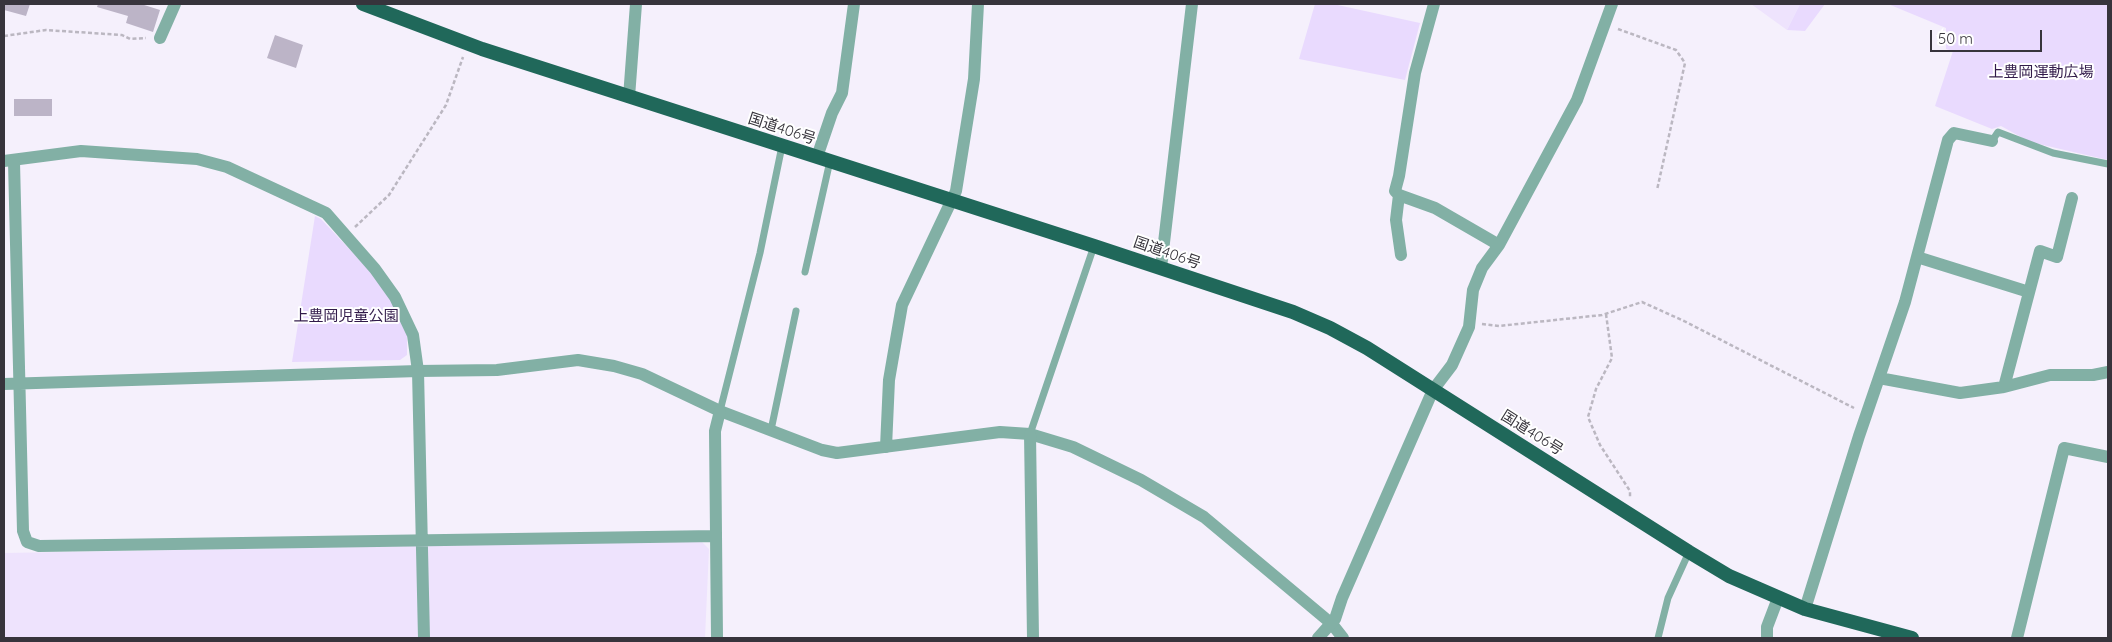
<!DOCTYPE html>
<meta charset="utf-8">
<style>
body{margin:0}
#map{position:relative;width:2112px;height:642px;overflow:hidden;background:#f5f0fc;font-family:Quicksand,sans-serif}
canvas{display:block}
.frame{position:absolute;inset:0;border:5px solid #37343c;pointer-events:none}
.scale{position:absolute;left:1930px;top:30px;width:112px;height:22px;box-sizing:border-box;border:2px solid #37343c;border-top:0;padding-left:6px;font-size:15px;line-height:18px;white-space:nowrap;color:#37343c;-webkit-text-stroke:4px #fff;paint-order:stroke}
</style>
<div id="map">
<canvas width="2112" height="642"></canvas>
<div class="frame"></div>
<div class="scale">50 m</div>
</div>
<script>
const g = document.querySelector('canvas').getContext('2d');
g.lineJoin = 'round';
function fill(path, color) {
  g.fillStyle = color;
  g.fill(path, 'evenodd');
}
function shape(rows) {
  const path = new Path2D();
  for (const r of rows) {
    path.moveTo(r[0], r[1]);
    for (let i = 2; i < r.length; i += 2) path.lineTo(r[i], r[i + 1]);
  }
  return path;
}
function strokePath(path, color, width, dash) {
  g.strokeStyle = color;
  g.lineWidth = width;
  g.lineCap = dash ? 'butt' : 'round';
  g.setLineDash(dash || []);
  g.stroke(path);
}
function write(font, color, halo, rows, align = 'center') {
  g.font = font + ' Quicksand,"Noto Sans JP",sans-serif';
  g.lineWidth = 4;
  g.setLineDash([]);
  g.textBaseline = 'middle';
  g.strokeStyle = halo;
  g.fillStyle = color;
  for (const [text, x, y, turn = 0] of rows) {
    g.save();
    g.translate(x, y);
    g.rotate((+turn || 0) * Math.PI / 180);
    g.textAlign = isNaN(turn) ? turn : align;
    if (halo) g.strokeText(text, 0, 0);
    g.fillText(text, 0, 0);
    g.restore();
  }
}
fill(shape([
 [1751,4,1800,4,1787,30],
 [701,541,709,549,705,638,4,638,4,553]
]), '#eee3fd');
fill(shape([
 [1315,4,1333,4,1420,23,1405,80,1299,59],
 [1800,4,1825,4,1805,31,1787,30],
 [1888,4,2108,4,2108,160,2030,142,2001,126,1992,129,1935,106,1953,51,1946,49,1946,28],
 [315,216,321,219,370,271,389,297,407,335,407,355,400,360,292,362]
]), '#e9dafe');
fill(shape([
 [4,4,30,4,26,16,4,10],
 [98,4,141,4,160,10,153,32,126,23,128,16,97,7],
 [275,35,303,45,296,68,267,58],
 [14,99,52,99,52,116,14,116]
]), '#bcb4c7');
strokePath(shape([
 [1618,29,1676,50,1685,63,1657,190],
 [4,36,46,30,122,35,130,39,146,38],
 [355,227,389,195,446,105,463,57],
 [1606,314,1612,358,1596,389,1588,417,1600,445,1630,491,1630,498],
 [1482,324,1499,326,1602,315,1642,302,1684,321,1854,408]
]), '#bbb7c1', 2.5, [4, 2.5]);
strokePath(shape([
 [1992,141,1998,132,2053,153,2108,164],
 [805,272,830,161],
 [720,411,760,253,782,146],
 [771,430,796,311],
 [1030,434,1094,246],
 [1658,638,1668,598,1689,552]
]), '#82b0a5', 7);
strokePath(shape([
 [1434,4,1415,73,1399,176,1395,191,1399,195,1435,208,1499,245],
 [160,38,175,4],
 [629,97,636,4],
 [817,157,832,113,842,93,854,4],
 [4,161,81,151,197,159,227,167,326,213,375,269,395,297,413,335,418,371,497,370,578,360,614,366,642,374,720,411,822,450,837,453,1000,432,1030,434,1073,447,1141,480,1204,517,1332,624,1343,638],
 [1399,195,1396,220,1401,255],
 [1917,257,2029,292],
 [1161,268,1192,4],
 [1879,378,1960,393,2004,387,2050,375,2093,375,2108,372],
 [2004,387,2040,251,2057,257,2072,198],
 [1433,390,1452,365,1469,327,1473,290,1482,268,1499,245,1577,100,1612,4],
 [886,447,889,380,902,305,956,191,974,79,978,4],
 [1805,609,1859,436,1905,302,1948,140,1954,133,1992,141],
 [1767,638,1767,627,1778,598],
 [2017,638,2064,448,2108,457]
]), '#82b0a5', 12);
strokePath(shape([
 [14,162,23,531,27,542,39,546,716,536],
 [4,384,418,371,424,638],
 [1030,434,1033,638],
 [717,638,715,431,720,411],
 [1318,638,1335,619,1342,598,1433,390]
]), '#82b0a5', 12);
strokePath(shape([
 [363,4,482,49,1094,246,1293,312,1330,328,1367,348,1689,552,1729,576,1805,609,1912,638]
]), '#20685a', 14);
write('15px', '#321b4a', '#fff', [
 ["上豊岡運動広場",2041,72],
 ["上豊岡児童公園",346,316]
]);
write('15px', '#37343c', '#fff', [
 ["国道406号",782,129,18],
 ["国道406号",1167,253,19],
 ["国道406号",1532,433,32]
]);
</script>
